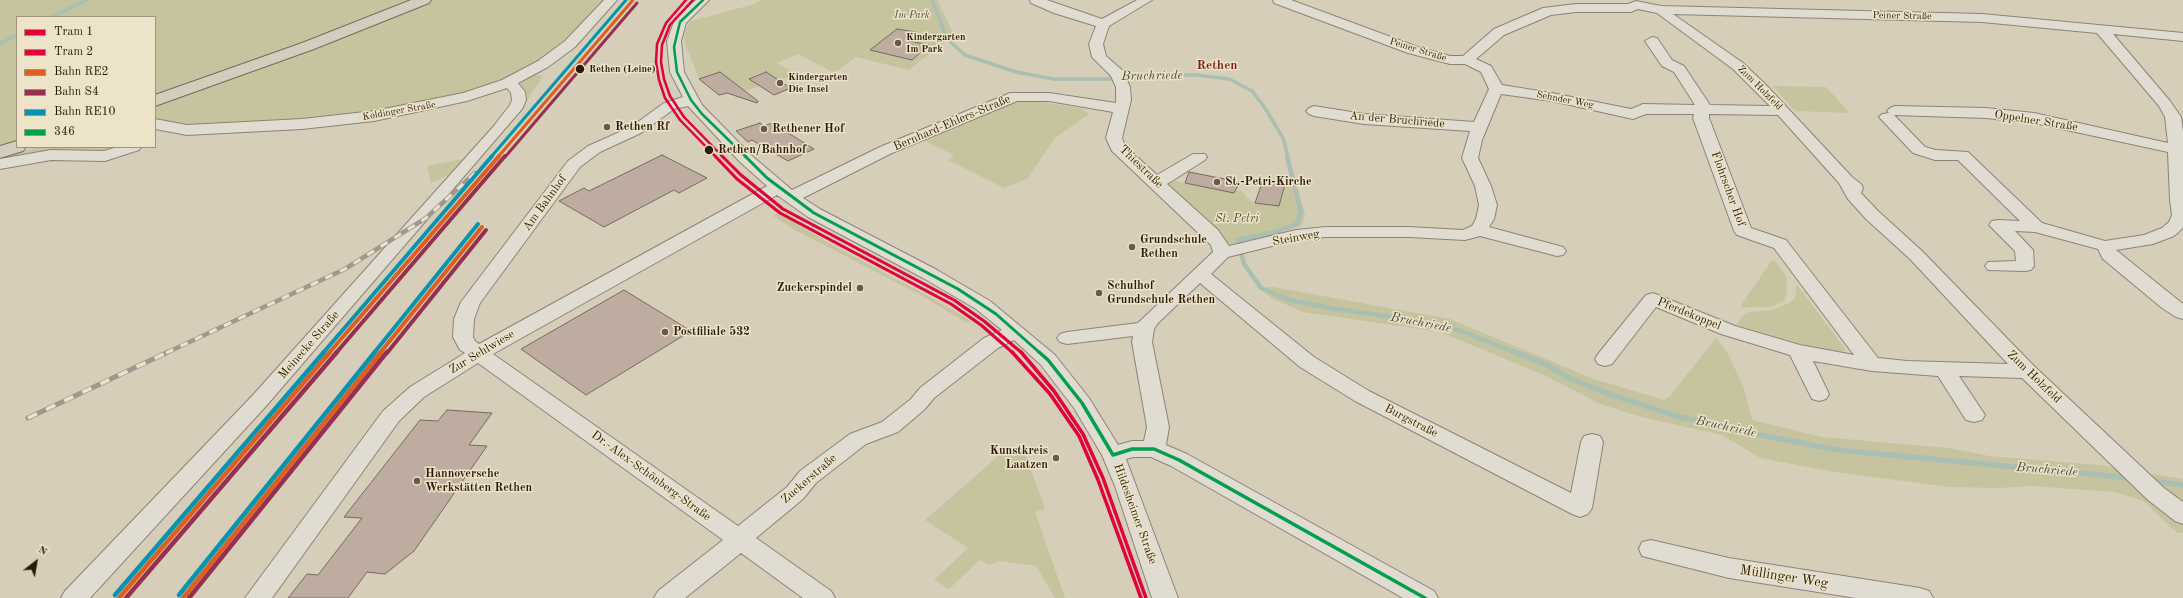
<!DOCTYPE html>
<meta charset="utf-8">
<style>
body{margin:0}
#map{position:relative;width:2183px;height:598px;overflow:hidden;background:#d7ceb9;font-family:"Old Standard TT",serif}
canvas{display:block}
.legend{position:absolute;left:16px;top:16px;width:140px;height:132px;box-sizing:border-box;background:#ede3c9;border:1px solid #9f937d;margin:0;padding:5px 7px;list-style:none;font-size:12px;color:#2b1c0a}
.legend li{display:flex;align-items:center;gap:8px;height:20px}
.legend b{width:20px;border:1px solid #9f937d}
.north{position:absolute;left:16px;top:542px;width:40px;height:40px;-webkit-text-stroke:3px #ede3c9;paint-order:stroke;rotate:31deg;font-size:11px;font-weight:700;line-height:16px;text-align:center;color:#2b1c0a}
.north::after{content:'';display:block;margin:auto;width:14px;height:18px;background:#2b1c0a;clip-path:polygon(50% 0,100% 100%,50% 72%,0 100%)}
</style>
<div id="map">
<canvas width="2183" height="598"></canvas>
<ul class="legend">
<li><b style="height:5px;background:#e4003a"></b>Tram 1</li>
<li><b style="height:5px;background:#e4003a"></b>Tram 2</li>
<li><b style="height:5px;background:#de5e20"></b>Bahn RE2</li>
<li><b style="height:5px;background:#972f50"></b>Bahn S4</li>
<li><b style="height:5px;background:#0694b1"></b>Bahn RE10</li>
<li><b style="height:5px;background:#029f4d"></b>346</li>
</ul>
<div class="north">N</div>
</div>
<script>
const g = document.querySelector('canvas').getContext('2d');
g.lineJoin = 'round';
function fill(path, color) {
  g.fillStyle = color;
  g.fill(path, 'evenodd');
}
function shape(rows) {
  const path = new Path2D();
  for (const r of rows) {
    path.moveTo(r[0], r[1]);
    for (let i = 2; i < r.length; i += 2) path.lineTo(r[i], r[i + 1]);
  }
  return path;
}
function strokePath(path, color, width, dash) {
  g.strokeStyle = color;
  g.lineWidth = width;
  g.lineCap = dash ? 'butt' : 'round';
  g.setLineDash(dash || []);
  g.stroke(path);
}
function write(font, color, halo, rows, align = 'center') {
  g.font = font + ' "Old Standard TT",serif';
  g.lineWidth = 3;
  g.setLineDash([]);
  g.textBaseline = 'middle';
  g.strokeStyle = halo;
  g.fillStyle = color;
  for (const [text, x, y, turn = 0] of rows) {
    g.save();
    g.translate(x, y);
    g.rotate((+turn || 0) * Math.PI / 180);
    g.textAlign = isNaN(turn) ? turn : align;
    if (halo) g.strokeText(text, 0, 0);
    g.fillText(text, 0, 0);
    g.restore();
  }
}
fill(shape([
 [0,0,607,0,575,37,521,74,445,99,377,113,190,128,155,120,155,17,17,17,17,140,0,146],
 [761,0,937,0,954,35,909,70,856,57,834,73,798,54,777,63,796,74,779,81,765,72,749,78,760,86,745,91,720,72,699,79,684,41,685,31,691,21,755,4],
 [532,75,540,75,543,76,526,102,527,96,521,84],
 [1773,86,1826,87,1850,113,1795,111],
 [1027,100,1081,108,1089,114,1055,138,1027,179,1004,188,948,160,954,155,925,141,1006,104],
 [38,147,124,147,112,151,0,162,0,158],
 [468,158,457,171,431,183,427,166],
 [1170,180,1233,193,1235,190,1243,192,1247,198,1255,203,1278,206,1285,184,1297,185,1305,215,1302,225,1289,231,1229,245,1165,185],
 [778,213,832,245,930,297,971,321,967,323,917,293,795,230,773,216],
 [1772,260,1775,261,1786,276,1787,290,1785,300,1771,307,1740,307],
 [1797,285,1846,350,1842,352,1806,345,1736,325,1743,316,1749,312,1773,310,1789,303,1795,298],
 [1273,287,1450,319,1594,379,1664,400,1669,397,1716,338,1728,354,1744,388,1752,420,1822,437,1948,448,1989,456,2099,465,2183,479,2183,533,2177,533,2144,501,2114,492,2031,486,1999,488,1950,487,1834,472,1760,458,1722,435,1641,417,1600,404,1544,375,1440,332,1303,312,1271,298,1261,288],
 [1023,447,1045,509,1035,512,1065,598,1055,598,1036,566,1000,561,989,565,980,560,949,589,934,580,968,548,925,520,1004,451]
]), '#c5c49e');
strokePath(shape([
 [932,0,947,39,965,55,1016,72,1054,79,1113,79,1166,75,1197,75,1229,79,1252,91,1265,108,1283,138,1288,157],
 [52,17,86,0],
 [0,44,17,35]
]), '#a9bfb1', 3.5);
strokePath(shape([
 [1287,156,1301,212,1297,224,1275,232,1238,240,1244,264,1261,288,1290,300,1335,309,1415,320,1461,331,1517,353]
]), '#a9bfb1', 4.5);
strokePath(shape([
 [1515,352,1545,364,1569,378,1609,394,1676,416,1750,433,1838,450,2130,478],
 [2153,481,2183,485]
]), '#a9bfb1', 5.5);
const building = shape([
 [897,29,916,32,906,40,929,45,912,60,870,50,897,29],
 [720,72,758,101,757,103,727,93,719,95,699,79,720,72],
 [766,72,791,88,774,95,749,79,766,72],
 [760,123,764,126,772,123,814,149,788,161,752,140,748,142,736,131,760,123],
 [662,155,707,178,679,193,674,190,604,227,559,201,584,188,589,191,662,155],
 [1189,172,1240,182,1234,193,1185,183,1189,172],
 [1263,180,1285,184,1279,206,1255,203,1263,180],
 [624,290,691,331,586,395,521,349,624,290],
 [447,410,492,413,469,445,487,446,414,551,385,574,367,572,348,598,288,598,307,574,318,575,362,518,344,517,420,420,438,421,447,410]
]);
fill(building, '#bfaca0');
strokePath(building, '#726c5f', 1);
const minor = shape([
 [604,0,617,0,575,47,548,67,518,83,525,92,526,100,522,109,267,405,90,598,61,598,65,591,253,395,493,127,510,105,512,100,511,93,507,88,467,101,374,121,302,129,187,135,155,129,155,119,187,125,302,119,374,111,463,93,502,80,538,61,565,41,604,0],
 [696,0,709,0,686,23,681,41,684,72,702,105,751,155,792,190,880,147,1010,93,1049,93,1116,103,1116,87,1111,76,1092,57,1089,44,1096,26,1054,13,1031,3,1030,0,1047,0,1102,19,1137,0,1152,0,1109,26,1103,44,1106,56,1123,71,1130,87,1131,100,1122,138,1125,146,1157,175,1193,154,1205,154,1207,157,1205,160,1167,184,1218,230,1229,246,1296,230,1326,227,1409,227,1463,230,1472,226,1476,219,1479,205,1475,186,1462,158,1470,131,1364,124,1314,116,1309,114,1306,111,1309,108,1314,106,1364,114,1474,122,1489,89,1481,72,1465,64,1450,64,1408,53,1274,3,1273,0,1291,0,1418,47,1450,56,1463,56,1494,29,1543,8,1576,4,1628,4,1636,1,1661,6,1982,14,2183,33,2183,41,2113,34,2170,101,2181,117,2183,132,2183,228,2174,236,2153,244,2116,250,2183,304,2183,319,2176,317,2162,308,2103,259,2098,249,2035,232,2015,231,2033,250,2034,266,2031,270,2025,271,1988,270,1985,266,1988,262,2016,261,2015,251,1989,225,1992,221,1998,220,2020,221,1958,160,1935,160,1913,153,1879,117,1882,114,1889,113,1887,111,1890,108,1895,106,1986,108,2034,113,2168,143,2165,117,2159,106,2097,33,1982,22,1673,14,1743,63,1767,86,1852,177,1861,184,1863,188,1861,193,1878,211,1922,251,2034,366,2164,488,2183,502,2183,524,2175,521,2148,500,2022,378,1959,376,1985,415,1982,420,1974,422,1966,420,1938,376,1872,371,1813,361,1829,394,1826,399,1819,401,1812,399,1790,355,1721,334,1656,307,1612,364,1605,366,1598,364,1595,359,1598,354,1646,295,1653,293,1735,326,1800,345,1854,355,1774,248,1737,235,1734,231,1693,118,1694,114,1646,114,1633,119,1552,101,1501,94,1482,140,1478,158,1491,186,1497,205,1494,219,1489,227,1563,247,1566,251,1563,255,1557,256,1480,236,1465,240,1409,237,1326,237,1296,240,1228,257,1211,274,1314,357,1369,391,1571,493,1581,442,1584,436,1592,434,1600,436,1603,442,1592,508,1588,514,1580,517,1572,514,1355,401,1300,367,1200,283,1158,323,1154,329,1152,342,1169,427,1166,445,1187,454,1434,591,1438,598,1403,598,1171,466,1151,457,1133,457,1126,459,1178,598,1152,598,1115,486,1102,455,1074,408,1041,365,1014,340,998,348,934,398,925,409,898,432,866,444,816,483,803,499,756,538,831,591,835,598,803,598,741,553,685,598,654,598,658,591,723,540,478,363,424,397,399,421,272,598,245,598,383,411,410,387,465,353,460,350,453,337,454,319,461,302,568,161,588,146,631,127,664,103,683,97,670,72,667,41,675,19,696,0],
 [1638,9,1657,13,1733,69,1770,106,1710,105,1684,66,1672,60,1657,38,1652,37,1645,41,1662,66,1674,72,1695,105,1643,104,1631,109,1552,93,1502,85,1491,66,1476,59,1504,35,1551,15,1576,12,1631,12,1638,9],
 [1017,101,1049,101,1113,112,1106,138,1112,151,1211,245,1213,252,1138,323,1067,332,1060,334,1057,338,1060,342,1067,344,1133,336,1132,342,1147,427,1144,441,1132,441,1118,445,1089,398,1055,355,990,301,937,270,820,209,803,198,892,153,1017,101],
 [688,106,739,161,767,186,479,344,475,341,473,337,474,319,480,303,580,167,600,152,641,133,674,109,688,106],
 [1709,114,1778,115,1839,183,1848,199,1866,219,1910,259,2008,364,1907,361,1878,358,1786,240,1751,228,1709,118,1709,114],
 [1894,115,1986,118,2034,123,2168,152,2170,200,2172,215,2169,222,2162,228,2144,235,2105,241,2042,223,1968,152,1936,150,1925,147,1894,115],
 [777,195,808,217,923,278,976,309,1002,330,984,338,920,388,911,399,882,422,850,434,800,471,787,487,738,526,493,354,777,195],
 [117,147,141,147,139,150,105,161,51,160,0,169,0,159,51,150,104,151,117,147],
 [1651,540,1729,558,1920,588,1929,591,1933,598,1856,598,1729,578,1642,556,1639,549,1642,542,1651,540]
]);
const major = shape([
 [411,0,431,0,429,3,314,49,155,106,155,95,302,43,411,0],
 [17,141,17,147,26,147,23,151,0,158,0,146,17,141]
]);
strokePath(minor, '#8b8476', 2);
strokePath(major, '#726c5f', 2);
fill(minor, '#e0dcd1');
fill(major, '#d4ccbc');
const railFar1 = shape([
 [166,353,345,269,426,218,475,173]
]);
const rail = shape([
 [28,418,168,352]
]);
strokePath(railFar1, '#9e998f', 4.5);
strokePath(rail, '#9e998f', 5);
strokePath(railFar1, '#ede3c9', 3, [8]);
strokePath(rail, '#ede3c9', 3.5, [10]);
strokePath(shape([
 [703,0,680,22,674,47,677,72,691,100,702,114,746,157]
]), '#029f4d', 2.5);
strokePath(shape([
 [745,156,767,178,814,213,958,289,996,314,1040,353]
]), '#029f4d', 3);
strokePath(shape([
 [1039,352,1048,360,1082,403,1113,455],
 [1113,455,1132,449,1154,449,1179,460,1425,598]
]), '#029f4d', 3.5);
strokePath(shape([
 [498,157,633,0]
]), '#de5e20', 3);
strokePath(shape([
 [329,353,499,156],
 [380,353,482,227]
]), '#de5e20', 4);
strokePath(shape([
 [119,598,330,352],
 [183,598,381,352]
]), '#de5e20', 4.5);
strokePath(shape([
 [505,157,637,3]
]), '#972f50', 3);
strokePath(shape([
 [336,353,505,156],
 [387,353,486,230]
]), '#972f50', 4);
strokePath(shape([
 [126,598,337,352],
 [189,598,387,352]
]), '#972f50', 4.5);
strokePath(shape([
 [491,157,626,0]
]), '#0694b1', 3);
strokePath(shape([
 [323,353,492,156],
 [374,353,478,224]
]), '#0694b1', 4);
strokePath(shape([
 [115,595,324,352],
 [179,595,375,352]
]), '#0694b1', 4.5);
strokePath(shape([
 [693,0,670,25,662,45,661,62,664,79,670,96,684,117,723,157]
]), '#e4003a', 2.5);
strokePath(shape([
 [722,156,741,175,783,209,954,300,984,321,1022,353]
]), '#e4003a', 3);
strokePath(shape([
 [1021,352,1054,391,1083,434,1103,478,1146,598]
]), '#e4003a', 3.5);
strokePath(shape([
 [686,0,666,23,657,44,656,62,659,80,665,98,680,120,716,157]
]), '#e4003a', 2.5);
strokePath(shape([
 [715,156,737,179,780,213,951,304,981,325,1013,353]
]), '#e4003a', 3);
strokePath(shape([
 [1012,352,1050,394,1079,436,1098,480,1141,598]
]), '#e4003a', 3.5);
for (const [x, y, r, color] of [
 [898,43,4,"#675a47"],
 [580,69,5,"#2b1c0a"],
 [780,83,4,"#675a47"],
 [607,127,4,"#675a47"],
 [764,129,4,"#675a47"],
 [709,150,5,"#2b1c0a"],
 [1217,182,4,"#675a47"],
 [1132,247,4,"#675a47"],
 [860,288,4,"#675a47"],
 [1099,293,4,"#675a47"],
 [665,332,4,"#675a47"],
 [1056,458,4,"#675a47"],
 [417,481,4,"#675a47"]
]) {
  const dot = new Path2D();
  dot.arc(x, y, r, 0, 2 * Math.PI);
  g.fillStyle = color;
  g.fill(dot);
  strokePath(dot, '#ede3c9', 1.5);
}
write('italic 10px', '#554c30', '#ede3c9', [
 ["Im Park",912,15]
]);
write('10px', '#2b1c0a', '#ede3c9', [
 ["Peiner Straße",1902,16,1],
 ["Peiner Straße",1418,50,17],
 ["Zum Holzfeld",1760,88,45],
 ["Sehnder Weg",1565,100,11],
 ["Koldinger Straße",399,111,-10]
]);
write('bold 10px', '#2b1c0a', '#ede3c9', [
 ["Kindergarten",906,37],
 ["Im Park",906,49],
 ["Kindergarten",788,77],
 ["Die Insel",788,89]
], 'left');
write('bold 10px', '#2b1c0a', '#ede3c9', [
 ["Rethen (Leine)",589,69]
], 'left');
write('12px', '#2b1c0a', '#ede3c9', [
 ["An der Bruchriede",1397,120,5],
 ["Oppelner Straße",2036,121,9],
 ["Bernhard-Ehlers-Straße",952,123,-23],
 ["Thiestraße",1141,167,44],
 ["Flohrscher Hof",1728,189,70],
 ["Am Bahnhof",545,203,-54],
 ["Steinweg",1296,238,-10],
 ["Pferdekoppel",1689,314,22],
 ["Meinecke Straße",309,345,-49],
 ["Zur Sehlwiese",482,352,-31],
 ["Zum Holzfeld",2034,377,44],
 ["Burgstraße",1411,421,27],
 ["Dr.-Alex-Schönberg-Straße",651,476,36],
 ["Zuckerstraße",809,479,-41],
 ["Hildesheimer Straße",1135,514,70]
]);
write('bold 12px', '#2b1c0a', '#ede3c9', [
 ["Rethen Rf",615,127],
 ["Rethener Hof",772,129],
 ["St.-Petri-Kirche",1225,182],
 ["Grundschule",1140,240],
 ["Rethen",1140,254],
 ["Schulhof",1107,286],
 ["Grundschule Rethen",1107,300],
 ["Zuckerspindel",852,288,"right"],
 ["Postfiliale 532",673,332],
 ["Kunstkreis",1048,451,"right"],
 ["Laatzen",1048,465,"right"],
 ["Hannoversche",425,474],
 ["Werkstätten Rethen",425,488]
], 'left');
write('bold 12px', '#2b1c0a', '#ede3c9', [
 ["Rethen/Bahnhof",718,150]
], 'left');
write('italic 12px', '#554c30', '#ede3c9', [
 ["St. Petri",1237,219]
]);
write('bold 13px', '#7a1f14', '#ede3c9', [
 ["Rethen",1217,66]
]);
write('italic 13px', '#4b4b3b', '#ede3c9', [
 ["Bruchriede",1152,76,-1],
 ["Bruchriede",1421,323,11],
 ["Bruchriede",1726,427,12],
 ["Bruchriede",2047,470,5]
]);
write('14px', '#2b1c0a', '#ede3c9', [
 ["Müllinger Weg",1784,577,9]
]);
</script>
